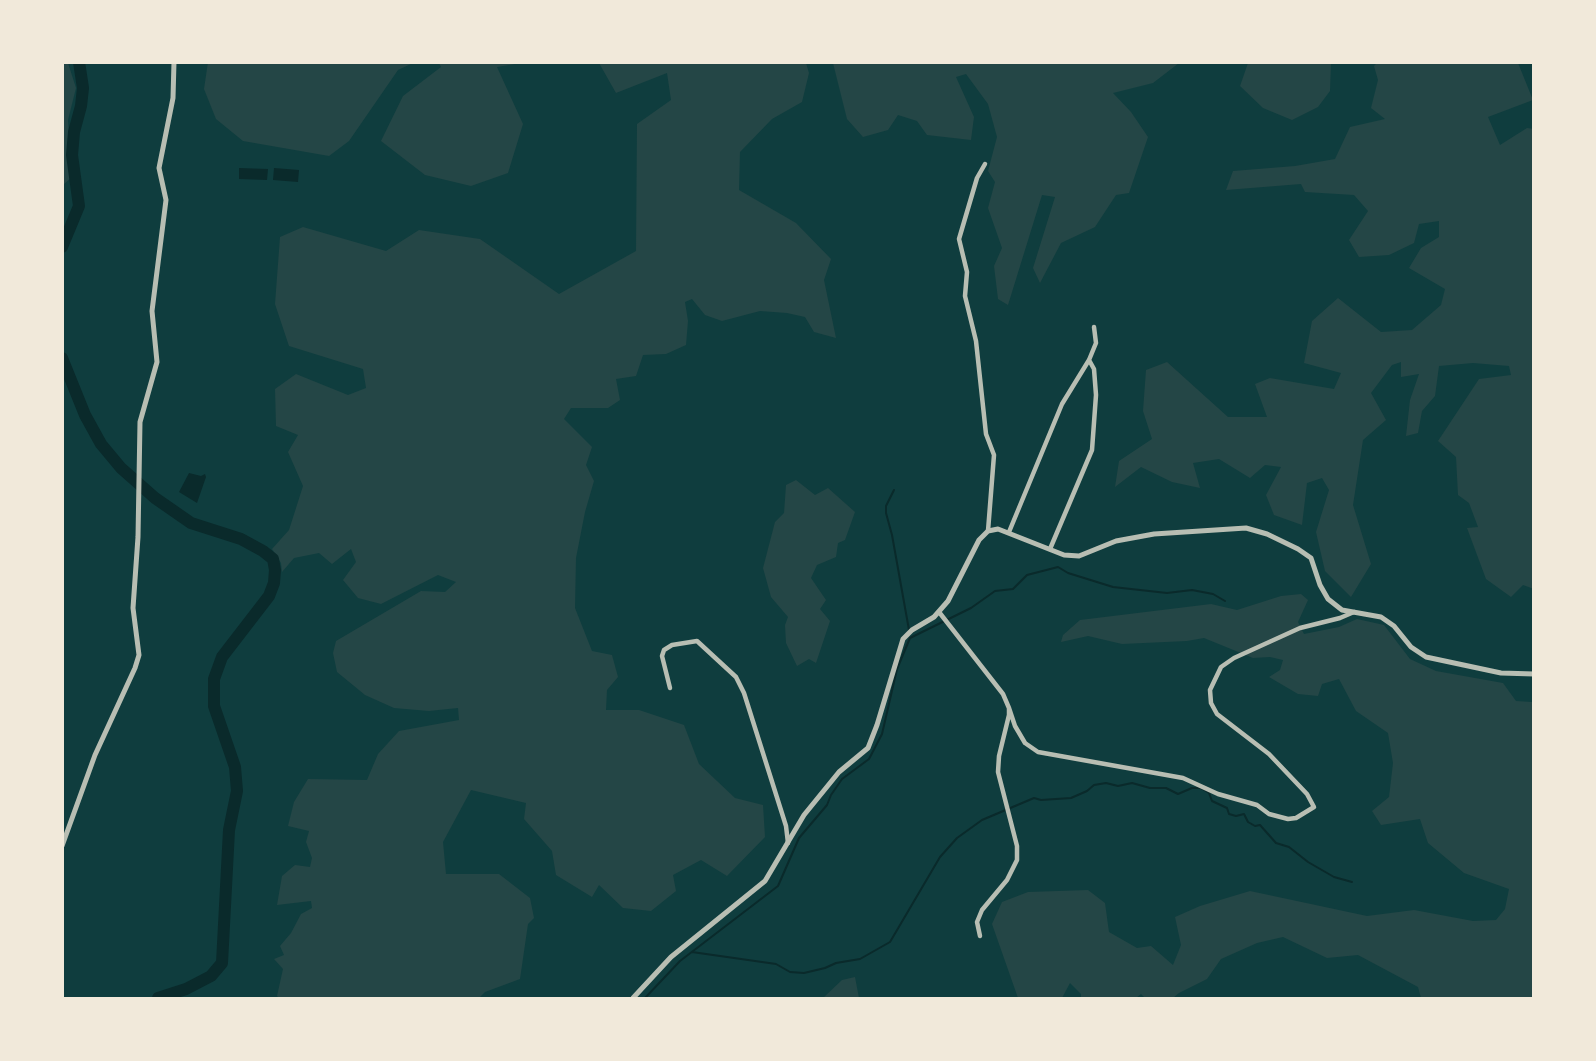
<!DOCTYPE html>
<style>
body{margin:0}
#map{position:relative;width:1596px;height:1061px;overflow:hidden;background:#0f3d3e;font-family:"Asap Condensed",sans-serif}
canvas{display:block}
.frame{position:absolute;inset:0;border:64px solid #f1e9da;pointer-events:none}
</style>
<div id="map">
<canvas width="1596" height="1061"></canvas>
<div class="frame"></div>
</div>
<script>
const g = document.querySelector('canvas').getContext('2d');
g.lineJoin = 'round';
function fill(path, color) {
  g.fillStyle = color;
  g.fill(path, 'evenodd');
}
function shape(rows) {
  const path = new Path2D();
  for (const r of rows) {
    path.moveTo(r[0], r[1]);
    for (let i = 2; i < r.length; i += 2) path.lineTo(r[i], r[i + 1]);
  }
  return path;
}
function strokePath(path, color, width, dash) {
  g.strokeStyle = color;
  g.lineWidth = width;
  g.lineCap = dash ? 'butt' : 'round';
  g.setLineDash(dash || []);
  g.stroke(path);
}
fill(shape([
 [208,62,413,62,413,63,398,70,349,141,329,156,243,141,216,119,204,89],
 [1378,62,1518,63,1533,100,1488,117,1500,145,1527,128,1534,129,1534,589,1523,585,1511,597,1486,579,1467,528,1478,527,1469,503,1458,495,1456,457,1438,441,1479,379,1511,375,1509,366,1473,363,1439,366,1435,396,1422,411,1418,433,1406,436,1410,400,1419,374,1401,377,1401,362,1392,365,1371,393,1386,420,1363,440,1353,505,1371,564,1351,597,1325,571,1316,532,1329,490,1322,478,1307,483,1302,525,1274,515,1266,495,1281,467,1265,465,1250,478,1219,459,1193,463,1200,488,1172,482,1141,467,1115,487,1119,461,1152,439,1143,411,1146,370,1167,362,1228,417,1267,417,1255,384,1270,378,1334,389,1341,373,1304,363,1312,321,1338,298,1381,332,1412,330,1441,305,1445,289,1409,268,1421,248,1439,237,1439,221,1419,224,1414,243,1389,255,1359,257,1349,240,1368,211,1354,195,1305,192,1301,184,1226,190,1233,171,1295,166,1335,159,1350,127,1385,119,1371,108,1378,80,1374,66],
 [68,63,76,88,68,120,72,177,63,185,62,63],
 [439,63,521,63,497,67,523,124,508,173,471,186,425,175,381,141,403,96,441,67],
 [599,63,806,63,809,73,802,102,772,119,740,152,739,190,796,223,831,259,824,280,836,338,814,332,805,317,787,313,760,311,722,321,705,315,692,299,685,302,688,321,686,345,666,354,643,355,636,376,616,379,620,400,608,408,571,408,564,419,592,447,586,465,594,481,585,512,576,558,575,608,592,651,612,655,618,677,607,690,606,710,639,710,684,725,699,764,735,798,763,805,765,837,727,876,701,860,673,875,676,891,651,911,623,908,599,885,592,897,556,875,552,851,524,819,526,803,471,790,443,842,446,874,499,874,530,898,534,918,528,924,520,979,485,992,479,998,279,998,277,996,283,969,274,959,284,955,280,946,291,933,301,914,312,908,311,901,277,905,282,876,295,865,310,867,312,858,306,842,309,831,288,826,294,802,308,779,367,780,378,754,399,731,459,720,458,708,429,711,394,708,365,695,337,672,333,653,336,641,421,591,445,592,456,582,438,575,381,604,358,598,343,580,356,562,351,549,332,564,319,553,294,558,282,572,281,563,272,549,289,530,303,486,288,452,298,435,276,426,275,389,296,374,348,395,366,388,363,369,289,346,275,304,280,237,303,227,386,251,419,230,480,239,559,294,636,251,637,124,671,100,667,73,616,93],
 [833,63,833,62,1179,63,1153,83,1113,93,1131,112,1148,137,1129,193,1116,195,1095,227,1061,243,1040,283,1033,268,1055,197,1042,195,1008,305,998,299,994,266,1002,248,988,208,995,182,988,171,997,137,988,104,966,74,956,77,974,117,971,140,927,135,917,121,898,115,888,130,863,137,847,119],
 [1248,63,1331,63,1330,91,1318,107,1292,120,1263,108,1240,86],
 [796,480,815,495,828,488,855,512,845,540,838,543,836,557,817,565,811,578,826,600,820,609,830,621,816,663,809,659,797,666,786,643,785,625,788,617,771,597,763,568,775,522,784,513,786,485],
 [1301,594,1308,600,1298,622,1304,634,1339,627,1357,619,1384,625,1410,659,1436,671,1503,683,1516,701,1532,702,1533,694,1533,998,1421,998,1418,987,1358,955,1327,958,1283,937,1257,943,1221,959,1207,979,1179,993,1173,998,1145,998,1141,994,1136,998,1081,998,1081,994,1070,983,1062,998,1018,998,992,924,1002,902,1028,892,1088,890,1105,903,1109,932,1137,948,1151,946,1173,965,1181,945,1175,917,1200,906,1250,891,1367,916,1414,910,1473,921,1496,920,1505,909,1509,889,1464,873,1428,843,1420,819,1381,825,1372,811,1389,797,1393,763,1388,733,1356,711,1339,679,1322,684,1318,696,1298,694,1269,677,1280,670,1283,660,1270,657,1253,658,1204,638,1187,641,1122,644,1088,636,1061,642,1063,635,1080,620,1211,604,1237,610,1281,596],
 [855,977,859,998,823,998,842,980]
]), '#244646');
fill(shape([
 [239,168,268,169,267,180,239,179],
 [274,168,299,170,298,182,273,180],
 [189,473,201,476,205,474,206,477,197,503,179,492]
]), '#0a2a2b');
strokePath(shape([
 [894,490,886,506,886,513,892,535,909,630],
 [692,952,776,964,790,972,804,973,825,968,836,963,860,959,890,942,940,857,957,838,982,820,1034,798,1041,800,1071,798,1087,791,1094,785,1106,783,1118,786,1132,783,1150,788,1166,788,1178,794,1192,788,1201,788,1209,793,1212,801,1227,808,1229,814,1236,816,1244,814,1248,822,1255,826,1260,825,1276,843,1289,847,1308,862,1334,877,1352,882],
 [645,998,680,961,778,886,799,838,827,805,831,795,842,779,869,759,882,734,897,669,910,638,971,608,995,591,1013,589,1027,575,1058,567,1068,573,1113,587,1167,593,1192,590,1213,594,1225,601]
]), '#0a2a2b', 2);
strokePath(shape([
 [62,247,79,206,72,155,74,132,81,106,83,88,79,62],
 [62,358,85,415,101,444,121,468,155,498,191,523,241,539,263,551,273,559,275,570,274,583,269,596,222,657,214,679,214,706,235,767,237,791,229,830,222,963,211,976,186,989,158,998]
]), '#0a2a2b', 12);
strokePath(shape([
 [985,164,977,178,959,239,967,272,965,296,976,341,986,434,994,455,988,531],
 [1009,532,1062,404,1089,360,1096,343,1094,327],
 [1050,549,1092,450,1096,395,1094,369,1089,360],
 [939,612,1003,694,1009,708,1009,715,999,756,998,772,1017,846,1017,860,1007,880,982,910,977,922,980,936],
 [670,688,662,656,664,650,672,645,697,641,736,677,744,693,786,826,788,843],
 [1009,708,1015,726,1025,743,1038,752,1183,778,1218,794,1257,805,1269,814,1288,819,1296,818,1314,807,1307,794,1269,754,1217,714,1211,703,1210,690,1221,667,1234,658,1300,628,1340,618,1354,612]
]), '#b8beb3', 4.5);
strokePath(shape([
 [62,846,95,755,135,668,139,655,133,608,138,537,140,422,157,362,152,311,166,200,159,168,173,98,174,62],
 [633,998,671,957,765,881,804,815,839,772,868,748,877,725,903,639,912,630,934,617,948,601,979,540,988,531,998,529,1064,555,1079,556,1116,541,1154,534,1246,528,1267,534,1298,549,1311,558,1320,585,1328,599,1342,610,1381,617,1394,626,1411,647,1426,657,1501,673,1534,674]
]), '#b8beb3', 5);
</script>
